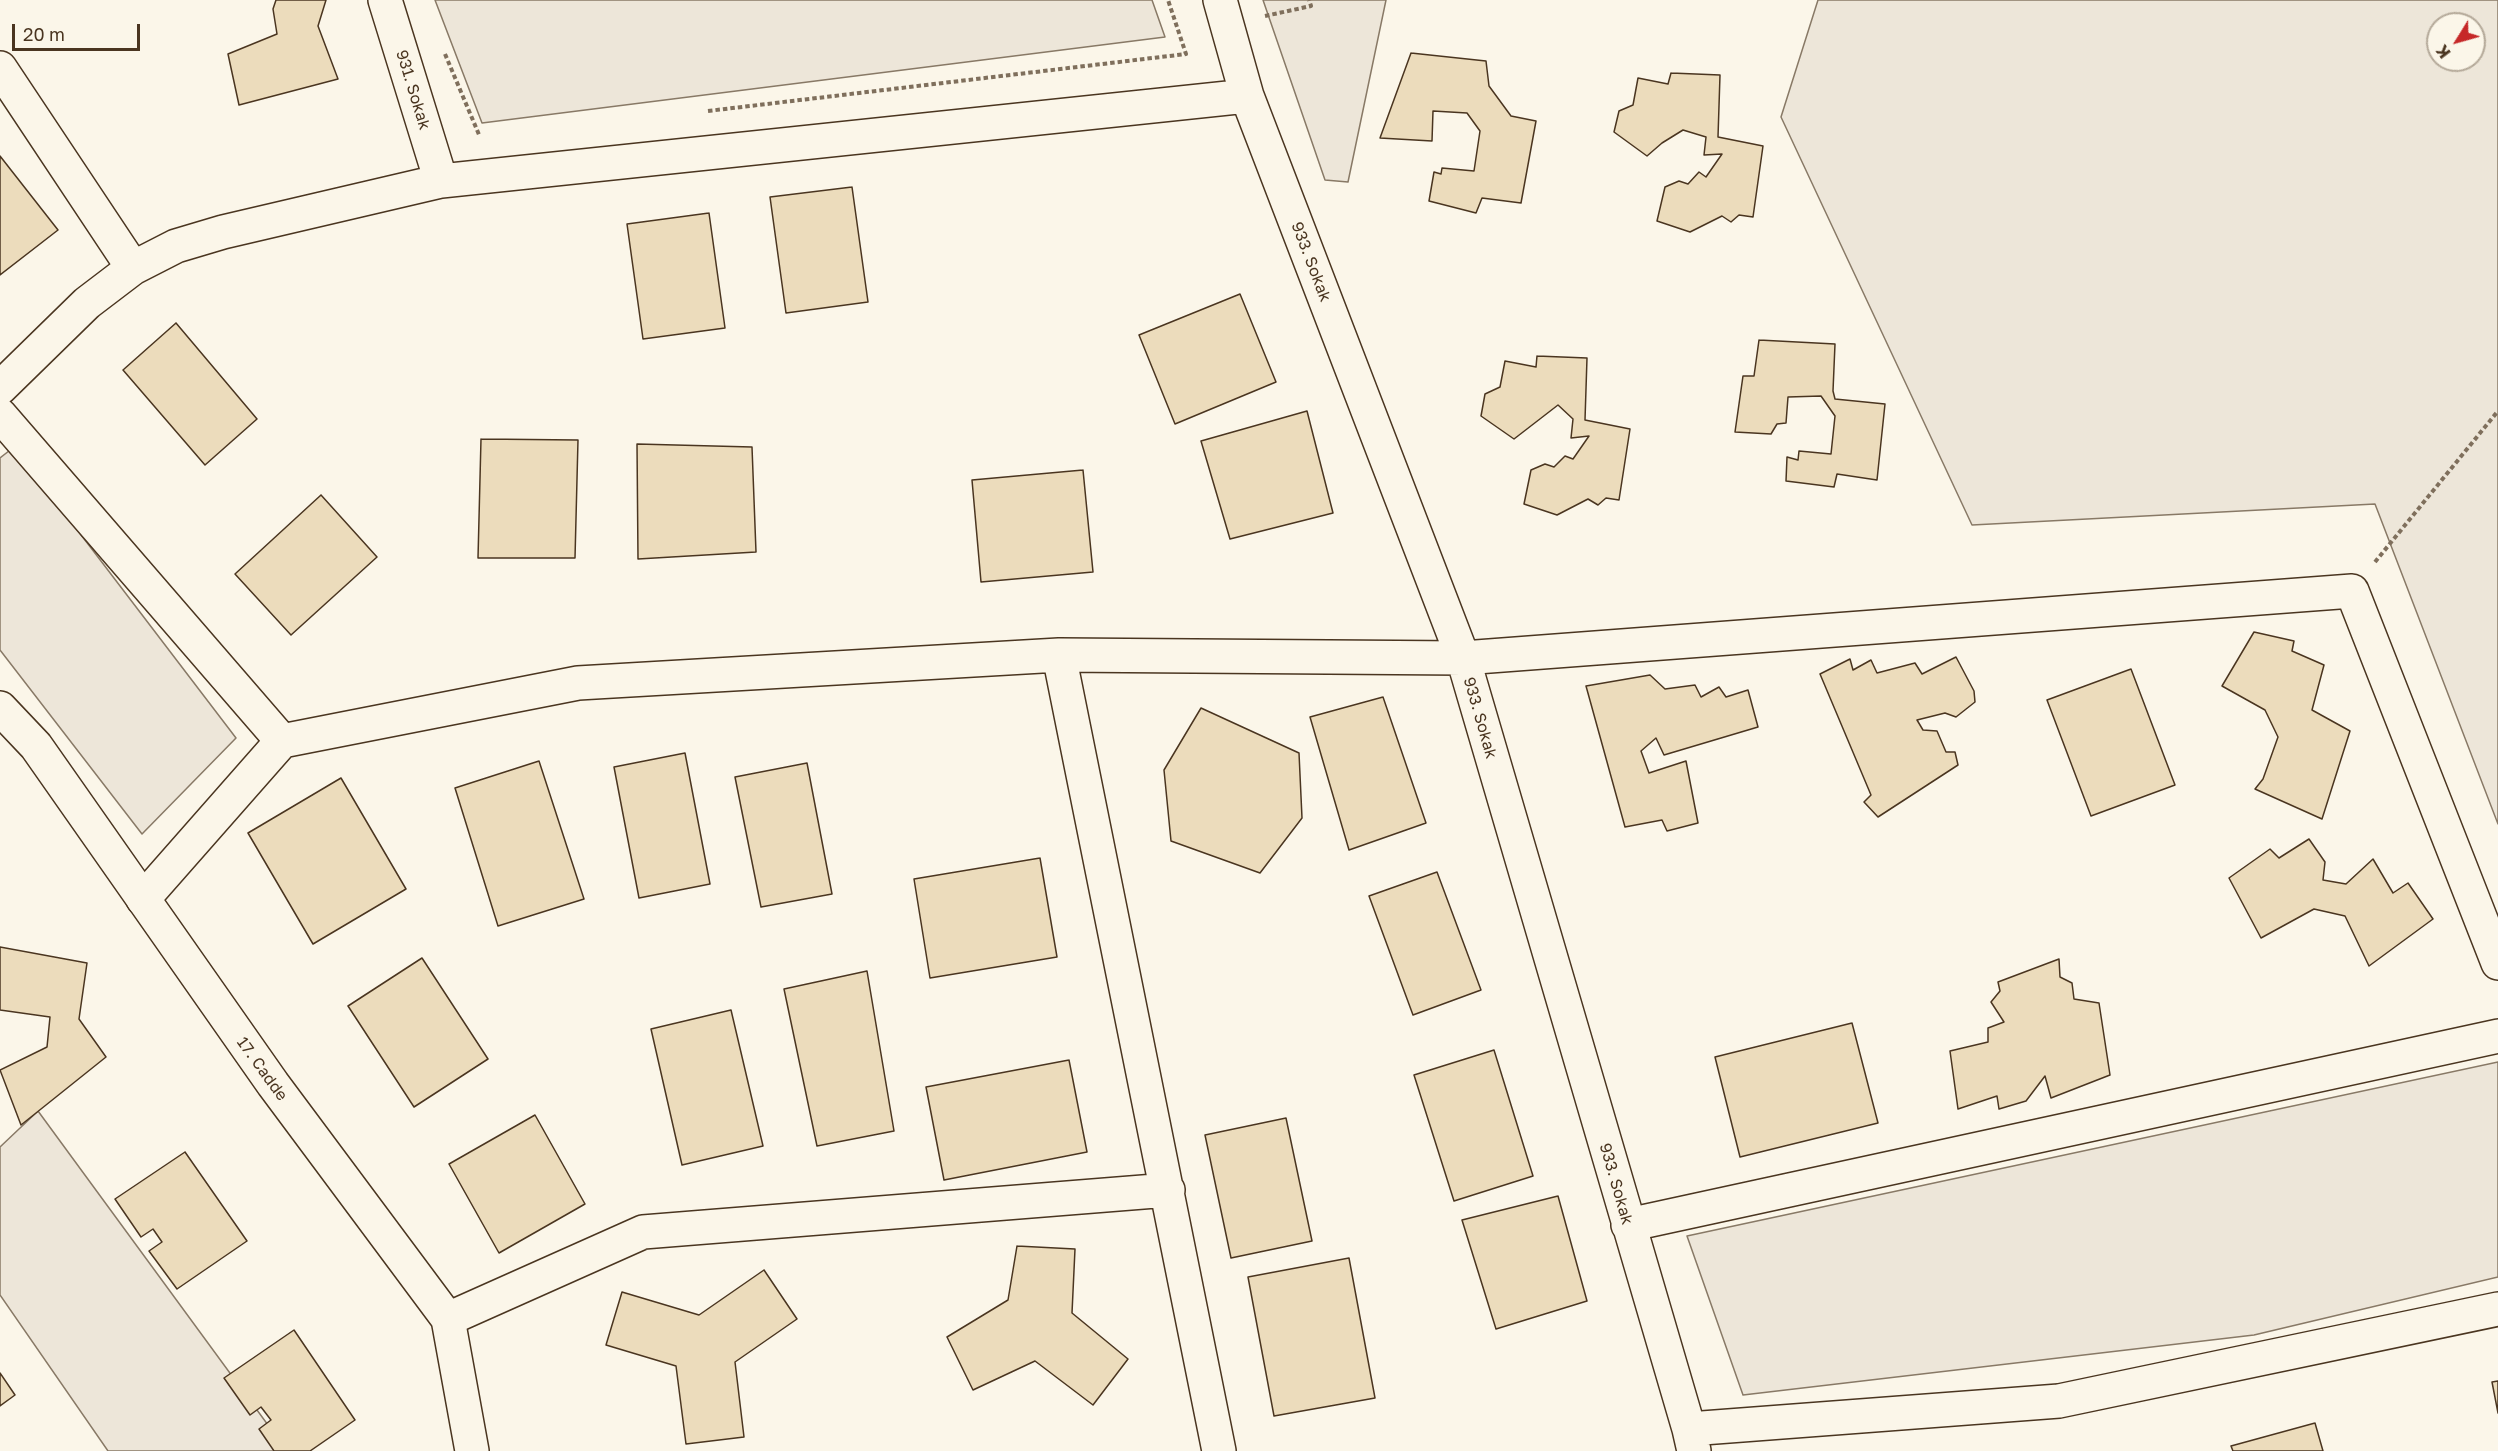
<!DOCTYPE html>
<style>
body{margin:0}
#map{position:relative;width:2498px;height:1451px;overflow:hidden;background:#fbf6e9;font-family:"Golos Text",sans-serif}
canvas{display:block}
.north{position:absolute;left:2426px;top:12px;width:60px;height:60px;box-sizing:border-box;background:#fbf6e9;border:2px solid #b4a999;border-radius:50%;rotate:233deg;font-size:16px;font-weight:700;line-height:24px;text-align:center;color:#4a3520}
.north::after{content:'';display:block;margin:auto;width:21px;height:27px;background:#c62828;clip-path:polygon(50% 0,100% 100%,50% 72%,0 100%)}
.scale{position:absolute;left:12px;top:24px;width:128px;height:27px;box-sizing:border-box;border:3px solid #4a3520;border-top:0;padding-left:8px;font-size:18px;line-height:21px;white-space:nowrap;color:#4a3520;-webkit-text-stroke:4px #fbf6e9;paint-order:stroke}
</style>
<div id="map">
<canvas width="2498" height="1451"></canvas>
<div class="north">K</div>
<div class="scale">20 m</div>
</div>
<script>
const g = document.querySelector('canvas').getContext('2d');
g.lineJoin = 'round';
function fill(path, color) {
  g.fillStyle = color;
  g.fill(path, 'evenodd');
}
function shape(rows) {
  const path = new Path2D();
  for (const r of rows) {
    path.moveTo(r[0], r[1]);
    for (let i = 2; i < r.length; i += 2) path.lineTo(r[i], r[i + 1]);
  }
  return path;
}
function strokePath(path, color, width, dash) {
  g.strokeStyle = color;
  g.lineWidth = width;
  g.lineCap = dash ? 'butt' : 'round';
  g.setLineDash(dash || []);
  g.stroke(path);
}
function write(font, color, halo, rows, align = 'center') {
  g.font = font + ' "Golos Text",sans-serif';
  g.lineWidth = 4.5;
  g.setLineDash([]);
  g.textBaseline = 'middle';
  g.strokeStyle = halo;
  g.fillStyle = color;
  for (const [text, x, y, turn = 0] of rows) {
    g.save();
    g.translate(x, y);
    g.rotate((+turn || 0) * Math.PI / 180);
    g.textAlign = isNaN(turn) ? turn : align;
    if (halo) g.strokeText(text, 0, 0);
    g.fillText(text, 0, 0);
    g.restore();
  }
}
const green = shape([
 [435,0,1152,0,1165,37,482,123,435,0],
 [1263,0,1386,0,1348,182,1325,180,1263,0],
 [1818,0,2498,0,2498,824,2375,504,1972,525,1781,117,1818,0],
 [2438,24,2474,24,2474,60,2438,60,2438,24],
 [14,447,236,738,142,834,0,650,0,458,14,447],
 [2498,1062,2498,1277,2254,1335,1743,1395,1687,1236,2498,1062],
 [38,1111,287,1451,108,1451,0,1295,0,1147,38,1111]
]);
fill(green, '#ede6d9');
strokePath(green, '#887966', 1.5);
const building = shape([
 [276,0,326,0,318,26,338,79,239,105,228,54,277,34,273,9,276,0],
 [1411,53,1486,61,1489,86,1511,116,1536,121,1521,203,1482,198,1476,213,1429,201,1434,172,1441,174,1442,168,1474,171,1480,131,1467,113,1433,111,1432,141,1380,138,1411,53],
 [1671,73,1720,75,1718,137,1763,146,1753,217,1739,215,1731,222,1722,216,1690,232,1657,221,1665,187,1679,181,1688,184,1699,172,1706,177,1722,154,1704,155,1706,137,1683,130,1662,143,1647,156,1614,132,1619,111,1633,105,1638,78,1668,84,1671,73],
 [0,156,58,230,0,275,0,156],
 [852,187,868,302,786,313,770,197,852,187],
 [709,213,725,328,643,339,627,224,709,213],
 [1240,294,1276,382,1175,424,1139,335,1240,294],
 [176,323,257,419,205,465,123,370,176,323],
 [1759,340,1835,344,1833,391,1835,399,1885,404,1877,480,1837,474,1834,487,1786,481,1787,457,1798,460,1799,451,1831,454,1835,416,1821,396,1788,397,1786,423,1777,424,1771,434,1735,432,1743,376,1754,376,1759,340],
 [1537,356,1587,358,1585,420,1630,429,1619,500,1606,498,1598,505,1588,499,1557,515,1524,504,1531,470,1545,464,1554,467,1565,456,1573,459,1589,436,1571,438,1573,419,1558,405,1514,439,1481,416,1485,394,1500,387,1505,361,1536,367,1537,356],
 [1307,411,1333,513,1230,539,1201,441,1307,411],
 [481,439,578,440,575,558,478,558,481,439],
 [637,444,752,447,756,552,638,559,637,444],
 [1083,470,1093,572,981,582,972,480,1083,470],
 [321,495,377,557,291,635,235,574,321,495],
 [2254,632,2294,641,2292,651,2324,665,2312,710,2350,731,2322,819,2255,789,2263,779,2278,737,2265,710,2222,686,2254,632],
 [1956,657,1974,691,1975,702,1956,717,1945,713,1917,720,1923,730,1937,731,1946,752,1955,752,1958,765,1878,817,1864,802,1871,795,1820,674,1850,659,1853,670,1871,660,1877,673,1915,663,1922,674,1956,657],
 [2131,669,2175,785,2091,816,2047,700,2131,669],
 [1650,675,1665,689,1695,685,1701,697,1719,687,1726,697,1748,690,1758,727,1664,755,1656,738,1641,751,1649,773,1686,761,1698,823,1667,831,1662,820,1625,827,1586,686,1650,675],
 [1383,697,1426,823,1349,850,1310,717,1383,697],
 [1201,708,1299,753,1302,818,1260,873,1171,841,1164,770,1201,708],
 [685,753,710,884,639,898,614,767,685,753],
 [539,761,584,899,498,926,455,788,539,761],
 [807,763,832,894,761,907,735,777,807,763],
 [341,778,406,889,313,944,248,833,341,778],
 [2309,839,2325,862,2323,880,2346,884,2373,859,2393,893,2408,883,2433,919,2369,966,2345,916,2314,909,2261,938,2229,878,2270,849,2279,858,2309,839],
 [1040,858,1057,957,930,978,914,879,1040,858],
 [1437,872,1481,990,1413,1015,1369,896,1437,872],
 [0,947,87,963,79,1019,106,1057,21,1125,0,1070,47,1047,50,1017,0,1010,0,947],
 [422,958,488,1059,414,1107,348,1006,422,958],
 [2059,959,2060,977,2072,983,2074,999,2099,1003,2110,1075,2051,1098,2045,1076,2026,1101,1999,1109,1997,1096,1958,1109,1950,1051,1988,1042,1988,1028,2004,1022,1991,1002,2000,991,1998,982,2059,959],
 [867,971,894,1131,817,1146,784,989,867,971],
 [731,1010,763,1146,682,1165,651,1029,731,1010],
 [1852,1023,1878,1123,1740,1157,1715,1057,1852,1023],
 [1494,1050,1533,1176,1454,1201,1414,1075,1494,1050],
 [1069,1060,1087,1152,944,1180,926,1087,1069,1060],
 [535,1115,585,1204,499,1253,449,1164,535,1115],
 [1286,1118,1312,1241,1231,1258,1205,1135,1286,1118],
 [185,1152,247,1241,177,1289,149,1251,162,1242,153,1229,141,1237,115,1199,185,1152],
 [1558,1196,1587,1301,1496,1329,1462,1220,1558,1196],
 [1017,1246,1075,1249,1072,1313,1128,1359,1093,1405,1035,1361,973,1390,947,1337,1008,1300,1017,1246],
 [1349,1258,1375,1398,1274,1416,1248,1277,1349,1258],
 [764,1270,797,1319,735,1362,744,1437,686,1444,676,1366,606,1345,622,1292,699,1315,764,1270],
 [294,1330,355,1420,310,1451,274,1451,259,1429,271,1420,261,1407,250,1415,224,1378,294,1330],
 [0,1373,15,1395,0,1406,0,1373],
 [2498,1381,2498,1413,2492,1382,2498,1381],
 [2315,1423,2323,1451,2233,1451,2231,1446,2315,1423]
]);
fill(building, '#ecdcbc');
strokePath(building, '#4a3520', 1.5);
const minor = shape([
 [385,0,441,181],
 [1220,0,1247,96,1463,658,1689,1429,1694,1451],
 [0,68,133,268],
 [0,388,87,303,133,268,176,246,223,232,441,181,1247,96],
 [0,415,282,741],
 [1059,655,1219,1451],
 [143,899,282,741,578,683,1059,655,1463,658,2352,591,2498,963],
 [1628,1225,2498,1036],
 [448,1319,643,1232,1168,1190],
 [1689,1429,2059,1401,2498,1309]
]);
const major = shape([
 [0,708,36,746,273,1084,448,1319,472,1451]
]);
strokePath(minor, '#4a3520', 36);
strokePath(major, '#4a3520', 36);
strokePath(shape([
 [1265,16,1311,6,1309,0],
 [445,54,480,137],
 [708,111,1186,54,1168,0],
 [2375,562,2498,411]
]), '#7f6f5c', 4, [4.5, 3]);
strokePath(minor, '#fbf6e9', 33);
strokePath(major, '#fbf6e9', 33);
write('16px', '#4a3520', '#fbf6e9', [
 ["931. Sokak",413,90,73],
 ["933. Sokak",1311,262,69],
 ["933. Sokak",1480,718,74],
 ["17. Cadde",262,1069,54],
 ["933. Sokak",1616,1184,74]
]);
</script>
